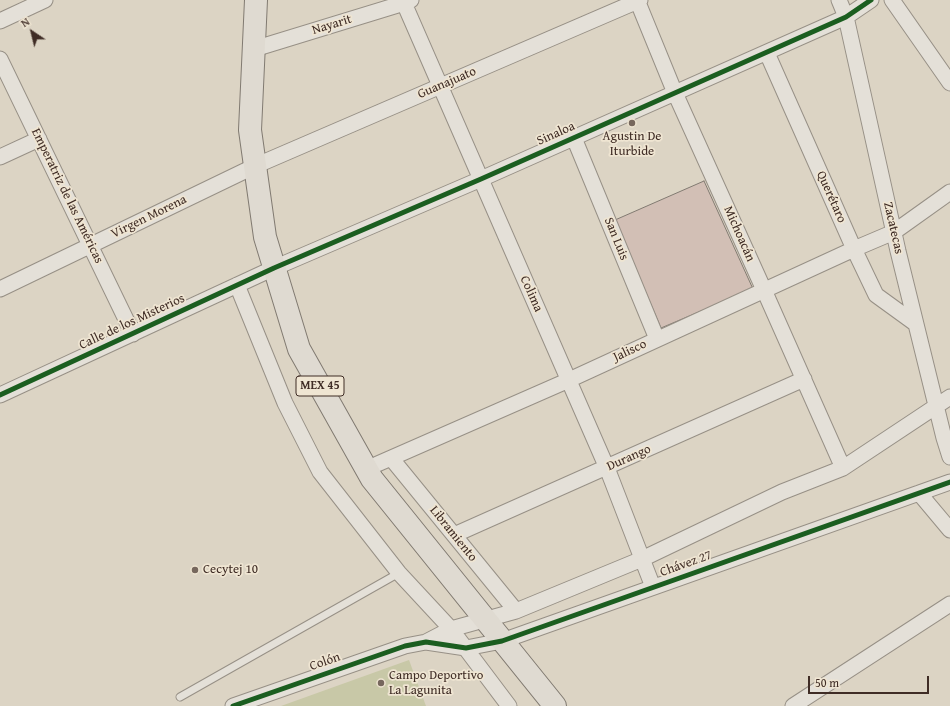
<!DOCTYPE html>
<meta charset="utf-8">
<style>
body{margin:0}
#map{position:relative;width:950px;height:706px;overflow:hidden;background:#dcd4c4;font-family:"Gentium Book Plus",serif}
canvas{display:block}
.north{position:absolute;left:12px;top:12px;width:40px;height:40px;-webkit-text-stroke:3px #efe5d2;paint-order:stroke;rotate:325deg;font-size:11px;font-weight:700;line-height:16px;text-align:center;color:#3f2c25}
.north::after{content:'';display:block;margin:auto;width:14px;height:18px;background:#3f2c25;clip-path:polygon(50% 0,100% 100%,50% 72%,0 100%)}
.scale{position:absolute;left:808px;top:676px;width:121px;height:18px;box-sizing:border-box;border:2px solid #3f2c25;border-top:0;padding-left:5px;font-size:12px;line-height:14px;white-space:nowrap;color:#3f2c25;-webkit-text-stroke:3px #efe5d2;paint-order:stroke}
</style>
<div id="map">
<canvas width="950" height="706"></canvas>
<div class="north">N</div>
<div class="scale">50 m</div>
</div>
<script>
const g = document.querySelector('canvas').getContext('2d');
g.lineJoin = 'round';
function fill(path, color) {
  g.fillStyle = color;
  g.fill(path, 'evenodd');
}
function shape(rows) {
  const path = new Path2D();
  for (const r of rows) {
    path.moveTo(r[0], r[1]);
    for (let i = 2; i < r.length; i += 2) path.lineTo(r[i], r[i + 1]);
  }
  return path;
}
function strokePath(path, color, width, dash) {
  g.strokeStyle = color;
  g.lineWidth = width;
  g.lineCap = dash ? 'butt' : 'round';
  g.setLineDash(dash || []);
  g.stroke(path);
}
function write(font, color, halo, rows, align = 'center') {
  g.font = font + ' "Gentium Book Plus",serif';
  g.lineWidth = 3.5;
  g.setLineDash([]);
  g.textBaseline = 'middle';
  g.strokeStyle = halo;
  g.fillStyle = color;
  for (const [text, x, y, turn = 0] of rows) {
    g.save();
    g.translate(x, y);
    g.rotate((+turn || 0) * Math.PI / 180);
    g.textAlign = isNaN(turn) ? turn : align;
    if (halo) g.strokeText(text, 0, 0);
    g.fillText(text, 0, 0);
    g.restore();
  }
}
fill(shape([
 [409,660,426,706,281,706]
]), '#c8c8a7');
const building = shape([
 [704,181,753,289,661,328,615,220,704,181]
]);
fill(building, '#d2bfb5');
strokePath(building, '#817a71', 1);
const service = shape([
 [180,697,399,573]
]);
const minor = shape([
 [637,0,675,93,764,290,843,468],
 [839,0,846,17,898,251,944,438,950,457],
 [892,0,950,83],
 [404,3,607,468,653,587],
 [0,21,45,0],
 [254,49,404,3,411,0],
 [767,53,854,249,876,295,916,324],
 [0,59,133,334],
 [574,138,657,339],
 [0,157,39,139],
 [237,285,285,403,320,472,399,573,451,629,509,706],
 [0,289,255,166,640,0],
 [0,395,274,268,481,179,846,17,871,0],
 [391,458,516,611],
 [366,469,569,380,854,249,894,232,950,192],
 [919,493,950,530],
 [454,535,804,379],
 [426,642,451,629,516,611,642,559,782,492,843,468,950,397],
 [233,706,405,646,426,642,466,648,502,641,950,482],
 [793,706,950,604]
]);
const primary = shape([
 [256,0,250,130,265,237,299,349,372,479,555,706]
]);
strokePath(service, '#979086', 9);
strokePath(minor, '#979086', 17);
strokePath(primary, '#817a71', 24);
strokePath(service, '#e4e0d8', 7);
strokePath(minor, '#e4e0d8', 15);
strokePath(primary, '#dfdad1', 22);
strokePath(shape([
 [0,395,274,268,481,179,846,17,871,0],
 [233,706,405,646,426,642,466,648,502,641,950,482]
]), '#1b5e20', 5);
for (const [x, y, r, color] of [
 [632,123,4,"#76675d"],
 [195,570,4,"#76675d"],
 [381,683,4,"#76675d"]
]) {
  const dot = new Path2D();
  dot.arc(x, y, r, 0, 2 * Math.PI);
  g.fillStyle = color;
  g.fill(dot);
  strokePath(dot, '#efe5d2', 1.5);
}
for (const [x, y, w] of [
 [320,386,48]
]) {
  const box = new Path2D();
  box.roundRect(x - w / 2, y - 10, w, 20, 3);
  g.fillStyle = '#efe5d2';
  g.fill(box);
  strokePath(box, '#3f2c25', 1);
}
write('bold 12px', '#3f2c25', null, [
 ["MEX 45",320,386]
]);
write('13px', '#3f2c25', '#efe5d2', [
 ["Nayarit",332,25,-17],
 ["Guanajuato",447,83,-23],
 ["Sinaloa",556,134,-24],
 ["Emperatriz de las Américas",67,196,64],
 ["Querétaro",831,197,66],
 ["Virgen Morena",149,217,-26],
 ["Zacatecas",893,228,77],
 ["Michoacán",739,234,66],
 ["San Luis",616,239,68],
 ["Colima",531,294,66],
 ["Calle de los Misterios",132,322,-25],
 ["Jalisco",630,351,-25],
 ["Durango",629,458,-24],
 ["Libramiento",453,534,51],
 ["Chávez 27",686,564,-20],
 ["Colón",325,662,-19]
]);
write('13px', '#3f2c25', '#efe5d2', [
 ["Agustin De",632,137,"center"],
 ["Iturbide",632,152,"center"],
 ["Cecytej 10",203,570],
 ["Campo Deportivo",389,676],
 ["La Lagunita",389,691]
], 'left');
</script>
